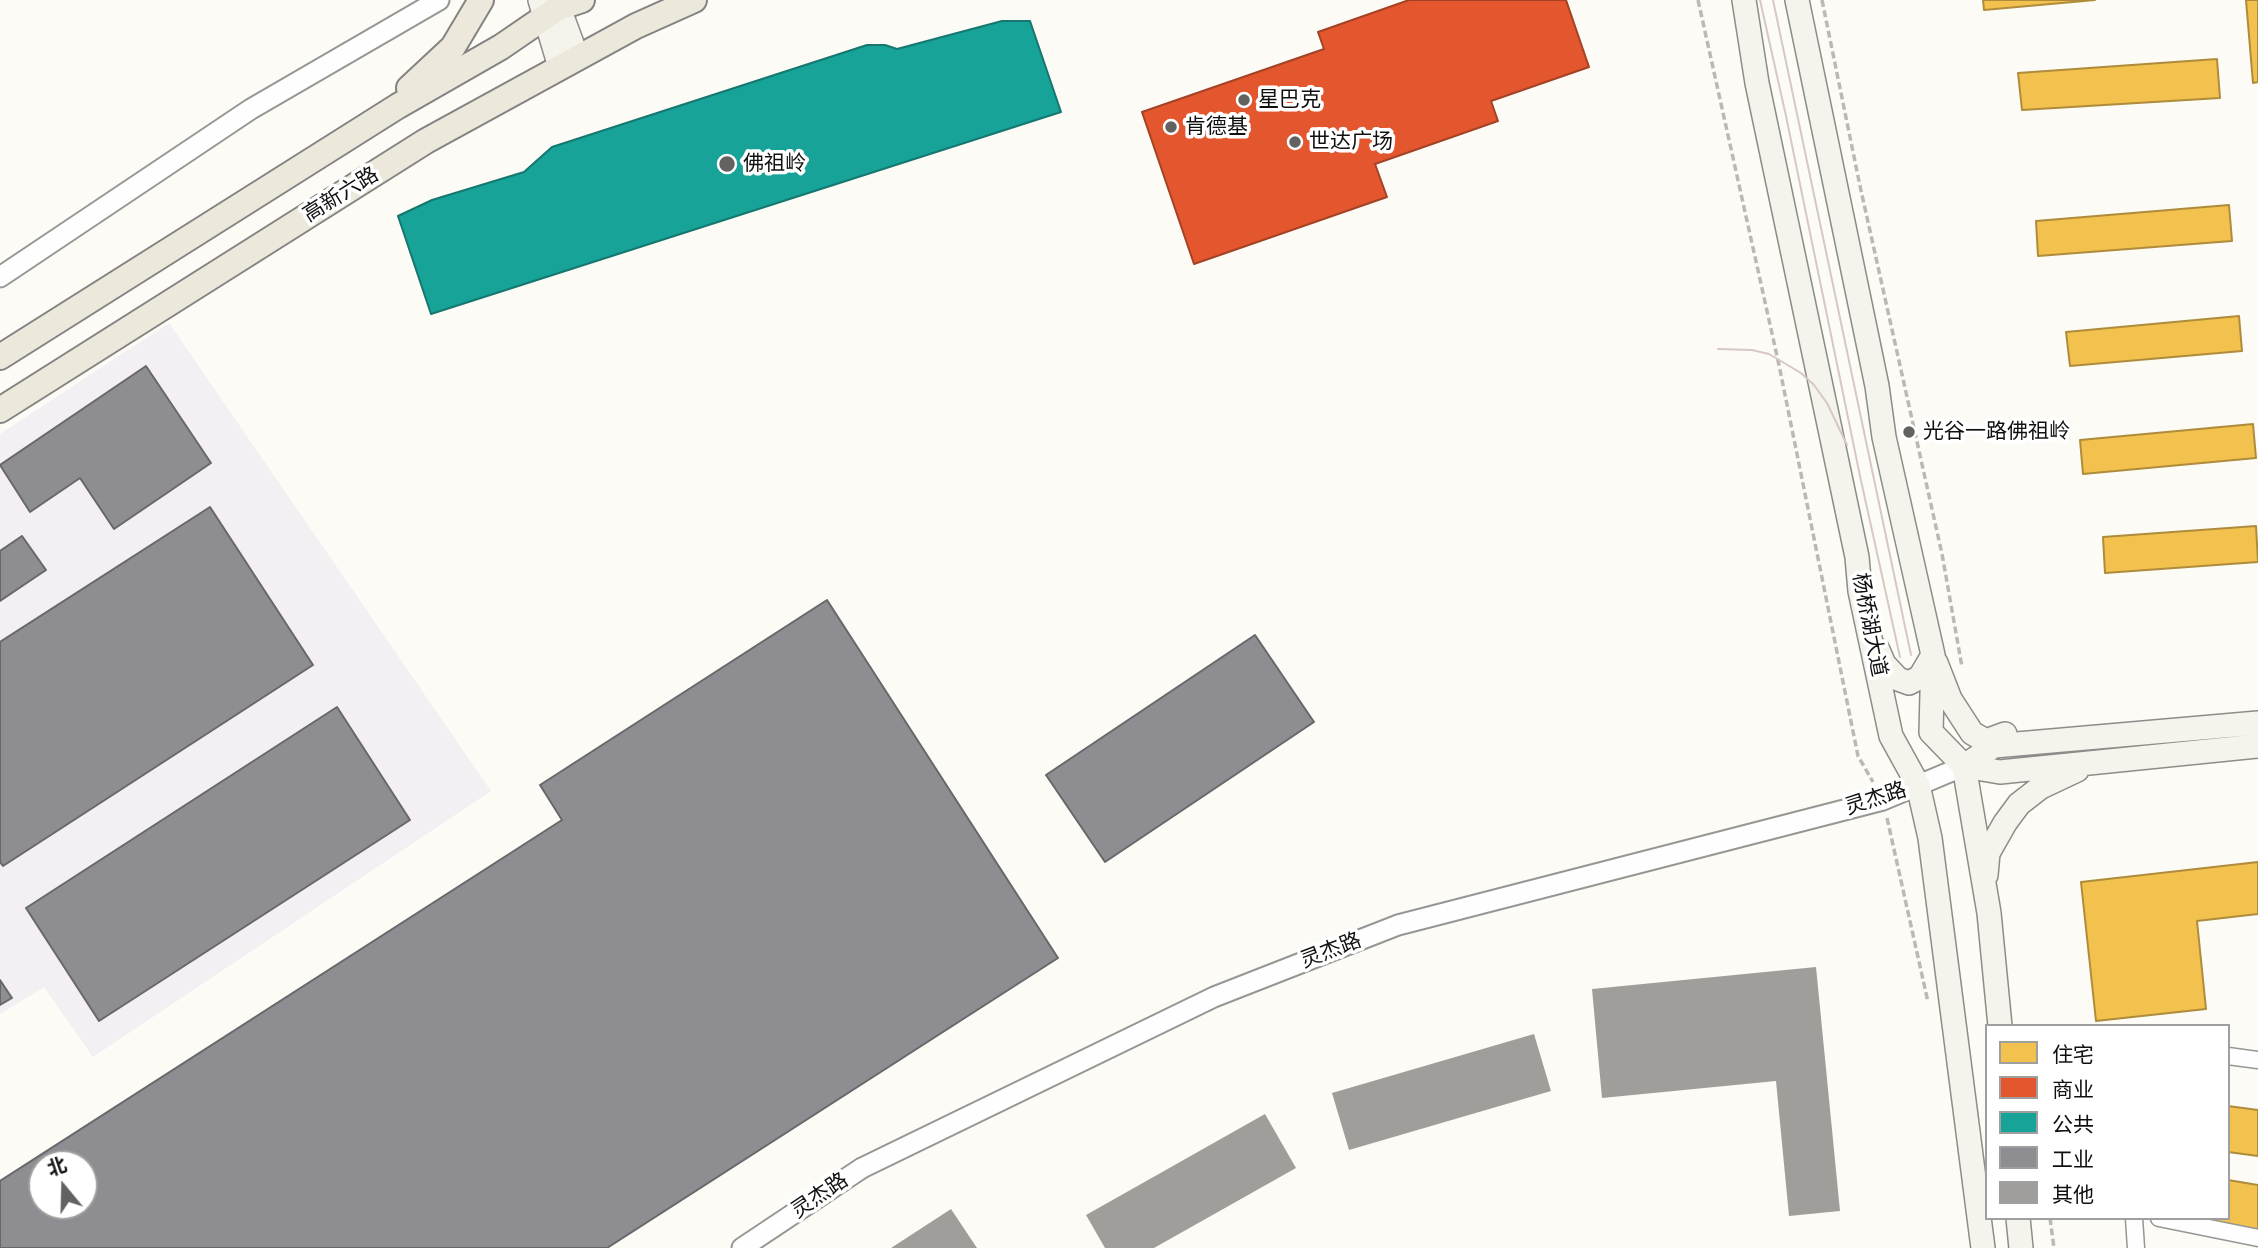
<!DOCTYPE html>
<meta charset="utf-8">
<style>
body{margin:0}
#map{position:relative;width:2258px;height:1248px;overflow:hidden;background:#fcfbf6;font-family:"Libre Baskerville","Noto Sans SC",serif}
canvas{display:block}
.legend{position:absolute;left:1985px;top:1024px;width:245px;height:196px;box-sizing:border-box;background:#fff;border:2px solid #9f9f9f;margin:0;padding:9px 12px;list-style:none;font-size:21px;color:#101010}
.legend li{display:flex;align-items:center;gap:14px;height:35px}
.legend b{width:35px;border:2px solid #9f9f9f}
.north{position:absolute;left:28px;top:1150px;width:70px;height:70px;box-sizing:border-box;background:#fff;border:2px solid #9f9f9f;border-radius:50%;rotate:341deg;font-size:19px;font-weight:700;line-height:28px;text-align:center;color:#101010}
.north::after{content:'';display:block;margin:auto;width:24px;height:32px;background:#636260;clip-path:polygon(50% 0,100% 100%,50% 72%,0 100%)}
</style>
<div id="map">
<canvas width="2258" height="1248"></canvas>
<ul class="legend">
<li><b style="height:19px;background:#f2c14e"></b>住宅</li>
<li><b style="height:19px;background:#e4572e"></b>商业</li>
<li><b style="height:19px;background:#17a398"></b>公共</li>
<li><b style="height:19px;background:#8d8d92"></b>工业</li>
<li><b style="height:19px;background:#a09e9b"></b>其他</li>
</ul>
<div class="north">北</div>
</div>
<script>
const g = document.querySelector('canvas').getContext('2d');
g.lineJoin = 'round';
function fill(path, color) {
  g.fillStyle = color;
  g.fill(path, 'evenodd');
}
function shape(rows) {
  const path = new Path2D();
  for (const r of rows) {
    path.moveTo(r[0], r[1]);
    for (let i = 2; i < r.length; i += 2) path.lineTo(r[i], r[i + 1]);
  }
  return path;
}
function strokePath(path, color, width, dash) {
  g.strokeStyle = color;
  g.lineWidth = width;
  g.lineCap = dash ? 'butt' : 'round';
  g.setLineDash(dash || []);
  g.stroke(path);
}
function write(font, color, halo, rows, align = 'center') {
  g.font = font + ' "Libre Baskerville","Noto Sans SC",serif';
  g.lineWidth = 7;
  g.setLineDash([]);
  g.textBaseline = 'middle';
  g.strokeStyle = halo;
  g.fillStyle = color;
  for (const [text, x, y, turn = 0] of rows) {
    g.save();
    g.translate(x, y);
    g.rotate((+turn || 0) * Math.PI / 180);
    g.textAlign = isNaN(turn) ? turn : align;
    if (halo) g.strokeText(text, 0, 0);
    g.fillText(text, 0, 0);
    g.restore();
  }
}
fill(shape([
 [169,323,491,791,93,1057,44,987,0,1014,0,434]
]), '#f4eff2');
const homes = shape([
 [1983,0,2095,0,1984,10,1983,0],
 [2246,0,2258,0,2258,82,2253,83,2246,0],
 [2217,59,2220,98,2022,110,2018,73,2217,59],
 [2229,205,2232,241,2038,256,2036,221,2229,205],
 [2239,316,2242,351,2070,366,2066,332,2239,316],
 [2253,424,2256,458,2083,474,2080,440,2253,424],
 [2256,526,2258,562,2105,573,2103,537,2256,526],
 [2258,862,2258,914,2197,921,2206,1009,2096,1021,2081,882,2258,862],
 [2228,1106,2258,1110,2258,1156,2228,1152,2228,1106],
 [2228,1180,2258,1185,2258,1231,2179,1218,2228,1218,2228,1180]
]);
fill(homes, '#f2c14e');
strokePath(homes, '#ae8c3b', 2);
const shops = shape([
 [1409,0,1566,0,1589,67,1491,101,1498,121,1375,164,1387,197,1194,264,1142,112,1324,49,1318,32,1409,0]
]);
fill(shops, '#e4572e');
strokePath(shops, '#a44225', 2);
const public = shape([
 [1002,21,1030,21,1061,112,431,314,398,216,432,200,524,172,552,147,867,45,885,45,897,49,1002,21]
]);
fill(public, '#17a398');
strokePath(public, '#15776f', 2);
const industry = shape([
 [146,366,211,463,114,529,80,478,30,512,0,465,146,366],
 [210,507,313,665,3,866,0,862,0,642,210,507],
 [22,536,46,570,0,601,0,551,22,536],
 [827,600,1058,958,607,1248,0,1248,0,1181,562,820,540,785,827,600],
 [42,1164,84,1164,84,1206,42,1206,42,1164],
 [1255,635,1314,722,1105,862,1046,775,1255,635],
 [337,707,410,820,99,1021,26,908,337,707],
 [0,980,12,998,0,1005,0,980]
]);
fill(industry, '#8d8d92');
strokePath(industry, '#68686b', 2);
fill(shape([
 [1816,967,1840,1211,1789,1216,1776,1081,1602,1098,1592,989],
 [1534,1034,1551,1091,1349,1150,1332,1093],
 [1265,1114,1296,1168,1154,1248,1105,1248,1086,1215],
 [951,1209,977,1248,891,1248]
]), '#a09e9b');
const minor = shape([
 [2228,1056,2258,1060],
 [2134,1218,2136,1248],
 [2159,1218,2258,1238]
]);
const tertiary = shape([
 [0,277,251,109,439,0],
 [742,1248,862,1168,1214,997,1398,925,1883,800,1964,766]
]);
const secondary = shape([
 [540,0,560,67],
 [556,0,577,57],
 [1744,0,1757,83,1857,557,1860,591,1891,736,1918,785,1930,838,1983,1248],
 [1797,0,1877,386,1884,437,1933,655,1931,732,1964,766,1989,913,2000,1026],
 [1878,650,1884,664,1898,679,1909,683,1920,677,1933,655],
 [1936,663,1950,699,1972,733,1986,741,2005,734],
 [2258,723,1994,746,1964,766,2000,772,2258,746],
 [1986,875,1988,853,2005,823,2019,804,2041,787,2077,770],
 [2018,1218,2021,1248]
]);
const primary = shape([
 [409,88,453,47,481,0],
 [0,357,398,106,501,47,558,8,582,0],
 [0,410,426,141,636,26,694,0]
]);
strokePath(minor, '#969694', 19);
strokePath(tertiary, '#969694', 23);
strokePath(secondary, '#8d8c8a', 26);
strokePath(primary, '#848381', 28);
strokePath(shape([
 [1698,0,1779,365,1858,756,1873,782],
 [1822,0,1860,186,1942,554,1962,667],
 [1887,818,1928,1002],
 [2050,1218,2054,1248]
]), '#b9b9b8', 3.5, [7, 3.5]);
strokePath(minor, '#fffefe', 16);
strokePath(tertiary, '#fffefe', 19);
strokePath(secondary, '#f5f4ec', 23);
strokePath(primary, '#ece8dc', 24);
strokePath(shape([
 [1760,0,1786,116,1860,476,1900,657],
 [1773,0,1911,655],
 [1718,349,1752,350,1769,354,1801,373,1814,385,1827,403,1847,445]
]), '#d7c7c7', 2);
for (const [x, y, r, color] of [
 [1244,100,7,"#636260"],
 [1171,127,7,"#636260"],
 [1295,142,7,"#636260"],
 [727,164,9,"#636260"],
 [1909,432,7,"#636260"]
]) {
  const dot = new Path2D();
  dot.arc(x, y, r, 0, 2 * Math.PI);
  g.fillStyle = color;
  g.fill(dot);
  strokePath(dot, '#fff', 2.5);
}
write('21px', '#101010', '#fff', [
 ["星巴克",1258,100],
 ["肯德基",1185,127],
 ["世达广场",1309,142],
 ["佛祖岭",743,164],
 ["光谷一路佛祖岭",1923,432]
], 'left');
write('21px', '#101010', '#fff', [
 ["高新六路",341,195,-32],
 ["杨桥湖大道",1869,625,79],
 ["灵杰路",1876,799,-18],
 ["灵杰路",1331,951,-21],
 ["灵杰路",820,1196,-34]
]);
</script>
